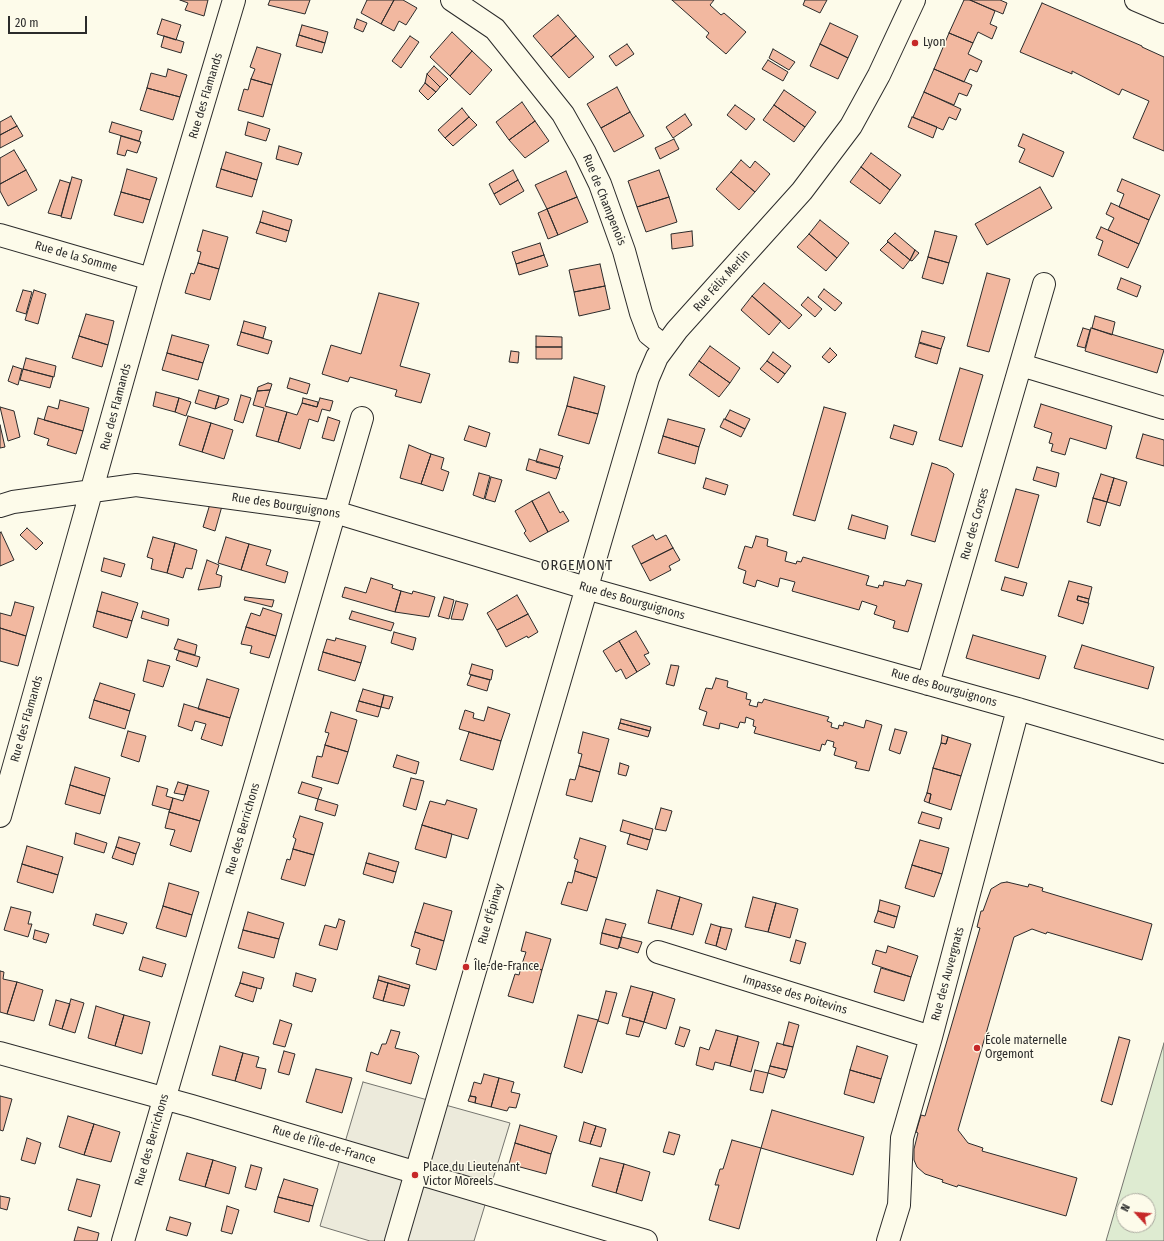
<!DOCTYPE html>
<meta charset="utf-8">
<style>
body{margin:0}
#map{position:relative;width:1164px;height:1241px;overflow:hidden;background:#fdfbea;font-family:"Fira Sans Condensed",sans-serif}
canvas{display:block}
.north{position:absolute;left:1116px;top:1193px;width:40px;height:40px;box-sizing:border-box;background:#fdfbea;border:1px solid #a9a89e;border-radius:50%;rotate:296deg;font-size:11px;font-weight:700;line-height:16px;text-align:center;color:#2b2b2b}
.north::after{content:'';display:block;margin:auto;width:14px;height:18px;background:#c62828;clip-path:polygon(50% 0,100% 100%,50% 72%,0 100%)}
.scale{position:absolute;left:8px;top:16px;width:79px;height:18px;box-sizing:border-box;border:2px solid #2b2b2b;border-top:0;padding-left:5px;font-size:12px;line-height:14px;white-space:nowrap;color:#2b2b2b;-webkit-text-stroke:3px #fdfbea;paint-order:stroke}
</style>
<div id="map">
<canvas width="1164" height="1241"></canvas>
<div class="north">N</div>
<div class="scale">20 m</div>
</div>
<script>
const g = document.querySelector('canvas').getContext('2d');
g.lineJoin = 'round';
function fill(path, color) {
  g.fillStyle = color;
  g.fill(path, 'evenodd');
}
function shape(rows) {
  const path = new Path2D();
  for (const r of rows) {
    path.moveTo(r[0], r[1]);
    for (let i = 2; i < r.length; i += 2) path.lineTo(r[i], r[i + 1]);
  }
  return path;
}
function strokePath(path, color, width, dash) {
  g.strokeStyle = color;
  g.lineWidth = width;
  g.lineCap = dash ? 'butt' : 'round';
  g.setLineDash(dash || []);
  g.stroke(path);
}
function write(font, color, halo, rows, align = 'center') {
  g.font = font + ' "Fira Sans Condensed",sans-serif';
  g.lineWidth = 3;
  g.setLineDash([]);
  g.textBaseline = 'middle';
  g.strokeStyle = halo;
  g.fillStyle = color;
  for (const [text, x, y, turn = 0] of rows) {
    g.save();
    g.translate(x, y);
    g.rotate((+turn || 0) * Math.PI / 180);
    g.textAlign = isNaN(turn) ? turn : align;
    if (halo) g.strokeText(text, 0, 0);
    g.fillText(text, 0, 0);
    g.restore();
  }
}
const green = shape([
 [1164,1043,1164,1241,1106,1241,1164,1043],
 [1124,1201,1148,1201,1148,1225,1124,1225,1124,1201]
]);
fill(green, '#deebd1');
strokePath(green, '#74746e', 1);
const parking = shape([
 [363,1082,510,1123,474,1241,370,1241,320,1226,363,1082]
]);
fill(parking, '#eceadb');
strokePath(parking, '#74746e', 1);
const building = shape([
 [180,0,208,0,204,16,185,10,188,3,180,0],
 [270,0,310,0,305,14,268,5,270,0],
 [367,0,394,0,381,24,361,13,367,0],
 [394,0,403,0,417,8,406,25,399,21,394,31,381,24,394,0],
 [672,0,714,0,710,5,721,15,724,13,746,32,726,54,706,37,709,33,672,0],
 [805,0,827,0,820,13,803,5,805,0],
 [964,0,970,0,995,11,990,24,997,27,992,39,978,32,973,43,949,33,964,0],
 [970,0,1000,0,1007,3,1003,14,970,0],
 [1042,3,1142,46,1142,47,1164,57,1164,151,1133,138,1149,101,1122,89,1119,95,1072,71,1072,74,1020,52,1042,3],
 [558,15,576,36,551,57,533,36,558,15],
 [162,19,181,25,176,40,157,34,162,19],
 [357,19,367,23,363,32,354,28,357,19],
 [830,23,858,36,848,58,820,44,830,23],
 [302,25,328,32,325,43,299,35,302,25],
 [452,32,472,51,450,76,430,57,452,32],
 [949,33,973,43,968,54,982,61,977,72,970,69,964,82,934,69,949,33],
 [299,35,325,43,322,53,296,46,299,35],
 [164,36,184,42,181,53,161,47,164,36],
 [410,36,419,42,401,68,392,61,410,36],
 [576,36,594,57,569,78,551,57,576,36],
 [627,44,634,54,616,66,609,56,627,44],
 [820,44,848,58,838,79,810,66,820,44],
 [257,47,281,54,272,85,251,79,255,69,250,67,257,47],
 [773,49,795,62,789,70,769,58,773,49],
 [472,51,492,70,470,95,450,76,472,51],
 [768,60,788,72,783,81,762,69,768,60],
 [434,66,448,79,440,87,427,74,434,66],
 [168,69,187,75,180,97,147,88,151,73,166,77,168,69],
 [934,69,972,85,967,96,959,93,954,105,924,92,934,69],
 [427,74,440,87,436,92,425,83,427,74],
 [251,79,272,85,263,117,238,110,244,89,248,90,251,79],
 [425,83,436,92,428,100,419,91,425,83],
 [617,87,630,112,601,128,587,104,617,87],
 [147,88,180,97,173,120,140,110,147,88],
 [784,90,816,112,805,127,774,105,784,90],
 [924,92,961,109,956,120,949,117,943,130,913,117,924,92],
 [522,102,535,121,509,140,496,122,522,102],
 [735,105,755,119,746,130,727,115,735,105],
 [774,105,805,127,794,142,763,120,774,105],
 [462,108,469,117,445,138,438,130,462,108],
 [630,112,644,136,614,152,601,128,630,112],
 [685,114,692,125,673,138,666,127,685,114],
 [11,116,17,126,0,135,0,122,11,116],
 [469,117,477,125,453,146,445,138,469,117],
 [912,117,937,127,933,138,908,127,912,117],
 [535,121,549,141,525,158,509,140,535,121],
 [112,122,142,131,139,141,109,132,112,122],
 [248,122,270,129,266,141,245,135,248,122],
 [17,126,23,136,0,148,0,135,17,126],
 [1023,134,1064,152,1053,177,1019,162,1025,149,1018,146,1023,134],
 [121,136,141,142,137,153,127,150,125,156,117,154,121,136],
 [674,139,679,149,660,159,655,148,674,139],
 [279,146,302,153,298,165,276,159,279,146],
 [14,150,26,170,0,184,0,158,14,150],
 [226,152,262,163,257,180,221,169,226,152],
 [871,153,901,175,890,190,861,167,871,153],
 [741,160,750,168,755,161,770,174,755,192,731,172,741,160],
 [861,167,890,190,880,204,850,182,861,167],
 [127,169,157,178,150,200,121,192,127,169],
 [221,169,257,180,252,197,216,187,221,169],
 [26,170,37,190,8,206,0,191,0,184,26,170],
 [513,170,518,180,494,194,489,184,513,170],
 [659,170,669,197,637,207,628,181,659,170],
 [566,171,577,197,547,209,535,185,566,171],
 [731,172,755,192,739,210,716,189,731,172],
 [72,177,82,180,71,219,61,217,72,177],
 [1122,179,1160,195,1149,220,1119,207,1124,194,1117,191,1122,179],
 [60,180,70,183,61,216,48,213,60,180],
 [518,180,524,191,500,205,494,194,518,180],
 [1040,187,1052,208,987,245,975,224,1040,187],
 [121,192,150,200,143,223,114,215,121,192],
 [577,197,588,222,558,235,547,209,577,197],
 [669,197,677,222,646,232,637,207,669,197],
 [1111,203,1149,220,1139,244,1108,230,1114,218,1106,214,1111,203],
 [547,209,558,235,548,239,538,213,547,209],
 [263,211,292,220,289,231,260,222,263,211],
 [820,220,849,243,837,258,809,234,820,220],
 [260,222,289,231,286,242,256,233,260,222],
 [1101,227,1139,244,1128,268,1098,255,1103,241,1096,238,1101,227],
 [203,230,228,237,219,269,198,263,201,252,197,251,203,230],
 [692,231,693,246,672,249,671,234,692,231],
 [935,231,957,236,949,263,928,257,935,231],
 [895,233,915,250,910,260,887,241,895,233],
 [809,234,837,258,826,271,797,247,809,234],
 [888,242,910,260,903,269,880,250,888,242],
 [540,243,544,255,516,264,512,252,540,243],
 [915,250,919,253,912,261,910,260,915,250],
 [544,255,548,266,519,275,516,264,544,255],
 [928,257,949,263,943,284,922,278,928,257],
 [198,263,219,269,210,300,185,293,191,273,194,274,198,263],
 [600,264,605,286,574,292,569,270,600,264],
 [987,273,1010,279,989,352,967,346,987,273],
 [1121,278,1141,286,1137,297,1117,289,1121,278],
 [764,283,802,315,789,329,752,296,764,283],
 [605,286,610,309,579,316,574,292,605,286],
 [824,289,842,303,835,311,818,297,824,289],
 [23,290,32,292,26,314,16,311,23,290],
 [34,290,46,294,38,324,25,320,34,290],
 [379,293,419,303,400,366,430,374,421,403,395,396,397,390,350,377,348,382,322,374,331,345,361,354,379,293],
 [752,296,781,321,769,335,741,310,752,296],
 [808,297,822,309,815,317,801,305,808,297],
 [86,314,114,321,108,345,79,336,86,314],
 [1095,316,1115,322,1112,335,1092,328,1095,316],
 [244,321,266,327,263,338,241,332,244,321],
 [1083,328,1090,330,1085,348,1077,346,1083,328],
 [1091,328,1164,350,1157,373,1085,351,1091,328],
 [922,331,945,337,941,349,919,342,922,331],
 [241,332,272,341,268,354,237,345,241,332],
 [172,335,209,345,203,363,167,353,172,335],
 [79,336,108,345,102,367,72,358,79,336],
 [536,336,562,337,562,347,536,347,536,336],
 [919,343,941,349,937,364,915,357,919,343],
 [710,346,740,368,730,383,699,361,710,346],
 [536,347,562,347,562,359,536,359,536,347],
 [830,348,837,355,829,363,822,357,830,348],
 [511,351,519,352,518,363,509,362,511,351],
 [773,352,791,366,785,374,767,361,773,352],
 [167,353,203,363,198,380,162,370,167,353],
 [26,358,56,366,54,377,23,369,26,358],
 [699,361,730,383,719,397,689,375,699,361],
 [767,361,785,374,778,383,760,369,767,361],
 [13,366,22,369,18,385,8,381,13,366],
 [960,368,983,375,962,447,939,440,960,368],
 [23,369,53,377,50,388,20,380,23,369],
 [574,377,605,386,598,414,567,406,574,377],
 [290,378,310,384,307,394,287,388,290,378],
 [268,383,272,384,270,390,257,391,258,387,268,383],
 [199,390,219,396,215,409,195,403,199,390],
 [270,390,265,406,287,412,278,442,256,436,264,408,253,405,257,391,270,390],
 [156,392,179,398,175,412,153,406,156,392],
 [241,395,251,398,243,423,234,420,241,395],
 [219,396,229,399,227,404,215,409,219,396],
 [179,398,191,402,186,416,175,412,179,398],
 [303,398,318,402,317,407,302,403,303,398],
 [320,398,333,401,330,411,322,409,318,422,309,419,300,449,278,442,287,412,297,415,302,403,317,407,320,398],
 [60,400,89,408,83,431,44,420,48,406,58,409,60,400],
 [1041,404,1112,426,1106,449,1070,438,1065,455,1051,451,1053,444,1049,443,1052,433,1034,427,1041,404],
 [567,406,598,414,589,444,558,435,567,406],
 [0,407,14,411,20,437,8,441,0,407],
 [824,407,846,413,815,521,793,515,824,407],
 [730,410,750,419,745,429,725,419,730,410],
 [188,416,211,423,202,452,179,445,188,416],
 [328,417,340,421,334,441,322,438,328,417],
 [38,418,83,431,76,454,47,445,49,439,34,434,38,418],
 [668,419,705,429,699,447,663,436,668,419],
 [724,419,745,429,741,437,720,427,724,419],
 [211,423,233,430,224,459,202,452,211,423],
 [0,425,5,447,0,448,0,425],
 [894,425,917,432,913,445,890,438,894,425],
 [469,426,490,433,486,447,464,440,469,426],
 [1143,434,1164,440,1164,466,1136,458,1143,434],
 [663,436,699,447,695,464,658,453,663,436],
 [409,445,431,454,421,484,400,478,409,445],
 [540,449,563,456,559,468,536,462,540,449],
 [431,454,444,458,441,469,449,472,443,491,421,484,431,454],
 [529,459,560,468,556,479,526,470,529,459],
 [932,463,947,468,954,474,935,542,911,535,932,463],
 [1037,467,1059,473,1056,487,1033,480,1037,467],
 [479,473,490,476,484,499,473,495,479,473],
 [1101,474,1114,478,1107,502,1093,498,1101,474],
 [491,477,502,480,495,502,485,499,491,477],
 [706,478,728,485,725,495,703,488,706,478],
 [1114,478,1127,482,1120,506,1107,502,1114,478],
 [1016,489,1039,495,1018,568,995,561,1016,489],
 [549,492,560,513,563,511,569,521,548,532,532,501,549,492],
 [1093,498,1107,502,1100,526,1087,522,1093,498],
 [532,501,548,532,530,542,524,533,526,531,515,511,532,501],
 [210,504,222,506,215,531,203,527,210,504],
 [852,515,888,526,885,539,848,529,852,515],
 [27,528,43,543,36,550,20,535,27,528],
 [1,532,14,560,0,566,0,533,1,532],
 [653,535,656,540,666,535,673,548,641,564,632,546,653,535],
 [756,536,768,539,767,546,787,552,785,561,796,564,797,561,801,562,803,557,869,576,866,585,878,588,879,585,883,586,884,581,905,586,907,580,922,584,908,632,893,628,895,621,874,614,877,606,862,601,859,610,792,591,795,582,780,578,778,587,757,580,755,587,743,583,746,571,738,568,745,546,752,548,756,536],
 [153,537,175,543,167,573,151,569,153,559,147,557,153,537],
 [226,537,249,544,241,570,218,563,226,537],
 [175,543,197,550,192,569,186,568,183,578,167,573,175,543],
 [249,544,271,550,266,565,288,572,285,583,241,570,249,544],
 [673,548,680,560,669,566,671,570,650,581,641,564,673,548],
 [104,558,125,564,121,577,101,571,104,558],
 [207,560,219,565,216,574,222,576,220,587,198,590,207,560],
 [1005,577,1027,583,1023,596,1001,590,1005,577],
 [371,578,393,585,392,588,401,591,395,612,342,597,345,587,366,593,371,578],
 [1069,581,1092,587,1089,599,1078,596,1077,600,1089,603,1083,624,1058,616,1069,581],
 [401,591,412,594,413,591,435,597,429,617,395,612,401,591],
 [102,592,138,603,132,621,97,611,102,592],
 [517,595,528,614,497,630,487,613,517,595],
 [1078,596,1089,599,1088,603,1077,600,1078,596],
 [245,597,274,600,272,607,244,600,245,597],
 [444,597,454,600,449,619,438,616,444,597],
 [456,601,468,604,463,620,451,619,456,601],
 [15,602,34,607,26,636,0,628,0,613,11,616,15,602],
 [263,608,282,614,276,636,246,627,251,613,260,616,263,608],
 [97,611,132,621,127,638,93,627,97,611],
 [143,611,169,619,168,626,141,618,143,611],
 [352,611,394,623,391,631,349,619,352,611],
 [528,614,538,632,528,638,527,636,506,647,497,630,528,614],
 [246,627,276,636,269,658,250,653,252,646,241,644,246,627],
 [0,628,26,636,18,666,0,661,0,628],
 [636,631,649,653,644,655,650,664,637,672,619,641,636,631],
 [394,632,416,638,413,650,391,643,394,632],
 [973,635,1046,656,1039,679,966,658,973,635],
 [336,638,366,646,361,663,323,652,327,639,335,641,336,638],
 [178,639,197,645,195,655,174,649,178,639],
 [619,641,637,672,626,679,621,669,616,672,603,651,619,641],
 [1082,645,1154,667,1148,689,1074,668,1082,645],
 [179,651,200,657,197,667,176,660,179,651],
 [323,652,361,663,355,681,318,670,323,652],
 [148,660,170,666,163,687,143,681,148,660],
 [472,664,493,670,491,680,469,674,472,664],
 [671,665,679,666,674,686,666,684,671,665],
 [471,675,490,680,487,691,467,685,471,675],
 [716,678,728,681,727,687,747,693,746,699,751,700,749,705,757,707,758,702,762,703,764,699,829,717,827,721,832,723,831,727,838,729,839,725,843,726,844,722,864,728,866,720,882,725,869,771,855,768,857,762,834,755,836,748,833,747,834,742,827,740,825,745,822,744,820,751,754,733,756,727,753,726,754,720,746,717,745,723,740,722,738,728,720,723,719,729,703,725,707,712,699,709,706,688,712,689,716,678],
 [207,679,239,689,230,718,198,709,207,679],
 [100,683,135,694,130,711,94,700,100,683],
 [363,689,384,695,381,707,359,701,363,689],
 [384,695,393,697,389,709,381,707,384,695],
 [94,700,130,711,125,729,89,718,94,700],
 [359,701,381,707,378,717,356,711,359,701],
 [184,704,230,718,222,746,201,739,206,724,195,721,192,731,178,726,184,704],
 [488,707,510,714,501,741,459,729,465,710,474,713,473,718,484,721,488,707],
 [331,712,357,720,348,752,325,745,329,733,325,732,331,712],
 [621,719,651,727,650,731,620,723,621,719],
 [620,723,650,731,648,737,618,729,620,723],
 [895,729,907,732,900,754,889,750,895,729],
 [128,731,146,736,139,762,121,756,128,731],
 [469,732,501,741,493,770,460,760,469,732],
 [583,732,609,739,600,772,579,766,582,754,578,753,583,732],
 [942,735,948,737,946,744,941,743,942,735],
 [948,737,971,744,961,776,933,768,941,743,946,744,948,737],
 [325,745,348,752,338,784,312,777,317,756,322,757,325,745],
 [397,755,419,762,416,774,393,767,397,755],
 [620,763,629,766,626,776,618,774,620,763],
 [579,766,600,772,592,802,566,795,570,779,575,780,579,766],
 [75,767,110,778,105,796,70,785,75,767],
 [933,768,961,776,951,810,929,803,931,794,927,793,933,768],
 [411,778,424,781,416,810,403,806,411,778],
 [178,782,188,785,185,795,174,793,178,782],
 [302,782,322,788,318,799,298,793,302,782],
 [70,785,105,796,100,814,65,804,70,785],
 [188,785,209,791,200,821,169,812,173,798,183,801,188,785],
 [157,786,168,789,166,796,173,798,170,810,152,805,157,786],
 [927,793,931,794,929,803,924,801,927,793],
 [318,799,338,805,335,816,315,810,318,799],
 [447,800,477,809,468,839,422,825,430,801,445,805,447,800],
 [661,808,672,811,666,831,655,829,661,808],
 [169,812,200,821,191,852,170,845,175,830,165,828,169,812],
 [922,812,942,818,939,829,918,823,922,812],
 [300,816,323,823,314,855,293,849,296,839,293,837,300,816],
 [623,820,653,829,650,840,620,831,623,820],
 [422,825,452,834,446,858,415,849,422,825],
 [76,833,107,843,104,853,74,844,76,833],
 [630,834,650,840,647,850,627,844,630,834],
 [119,837,140,843,136,854,116,847,119,837],
 [580,838,606,846,597,878,575,871,578,860,574,858,580,838],
 [920,840,949,848,942,874,912,865,920,840],
 [27,846,63,857,58,875,22,864,27,846],
 [116,847,136,854,133,865,112,858,116,847],
 [293,849,314,855,305,886,281,879,287,859,290,860,293,849],
 [369,853,399,862,396,872,366,863,369,853],
 [366,863,396,872,393,883,363,874,366,863],
 [22,864,58,875,53,893,17,882,22,864],
 [912,865,942,874,934,897,905,888,912,865],
 [575,871,597,878,587,911,561,904,568,882,572,883,575,871],
 [1007,882,1028,887,1029,884,1043,888,1042,891,1152,924,1142,960,1047,932,1046,934,1032,929,1014,937,958,1130,968,1143,983,1148,982,1151,1077,1178,1066,1216,958,1185,957,1187,942,1182,943,1180,925,1174,917,1167,914,1160,914,1149,918,1133,916,1132,921,1115,925,1116,980,928,977,927,981,911,983,911,991,889,1001,883,1007,882],
 [169,883,199,892,192,915,163,906,169,883],
 [657,890,680,897,671,929,648,923,657,890],
 [680,897,702,904,693,935,671,929,680,897],
 [753,897,776,903,768,932,745,927,753,897],
 [880,900,900,906,897,917,878,911,880,900],
 [424,903,452,911,444,941,415,932,424,903],
 [776,903,798,909,790,938,768,932,776,903],
 [163,906,192,915,186,937,156,928,163,906],
 [11,907,31,912,28,924,32,924,28,937,4,930,11,907],
 [878,911,897,917,894,928,874,922,878,911],
 [248,912,284,923,279,939,243,930,248,912],
 [96,914,127,923,123,934,93,925,96,914],
 [339,919,345,921,337,950,319,945,325,925,336,928,339,919],
 [606,919,626,924,621,938,602,933,606,919],
 [711,924,721,927,716,946,705,943,711,924],
 [721,927,732,929,726,950,716,946,721,927],
 [35,930,49,934,46,943,33,939,35,930],
 [243,930,279,939,274,958,238,948,243,930],
 [415,932,444,941,436,970,416,964,420,949,411,946,415,932],
 [526,932,551,939,542,970,522,964,526,952,521,951,526,932],
 [602,933,621,938,618,949,600,944,602,933],
 [622,937,642,942,638,953,619,947,622,937],
 [796,940,806,943,800,964,790,961,796,940],
 [888,946,918,956,911,977,872,964,876,950,886,953,888,946],
 [143,957,166,964,162,977,139,970,143,957],
 [522,964,542,970,533,1003,508,996,515,974,519,975,522,964],
 [881,968,911,977,904,1001,874,992,881,968],
 [0,971,4,972,3,979,17,982,7,1014,0,1012,0,971],
 [243,972,264,978,261,989,240,983,243,972],
 [296,973,316,979,312,992,293,986,296,973],
 [379,976,410,985,409,989,378,980,379,976],
 [378,980,388,983,383,1001,373,998,378,980],
 [17,982,43,990,34,1021,7,1014,17,982],
 [240,983,257,988,253,1002,235,996,240,983],
 [388,983,409,989,404,1006,383,1001,388,983],
 [631,986,653,992,644,1022,622,1016,631,986],
 [606,991,617,993,608,1024,598,1021,606,991],
 [653,992,675,999,666,1029,644,1022,653,992],
 [71,999,84,1003,75,1033,62,1029,71,999],
 [56,1000,70,1004,62,1029,49,1025,56,1000],
 [96,1006,124,1015,115,1046,88,1038,96,1006],
 [124,1015,150,1022,142,1054,115,1046,124,1015],
 [578,1015,598,1020,582,1073,564,1067,578,1015],
 [630,1018,644,1022,639,1037,626,1034,630,1018],
 [280,1020,292,1024,285,1047,273,1044,280,1020],
 [789,1022,799,1025,793,1047,783,1045,789,1022],
 [680,1027,690,1030,684,1047,675,1044,680,1027],
 [391,1030,400,1032,395,1048,416,1053,419,1056,411,1084,366,1071,371,1052,378,1055,382,1044,386,1044,391,1030],
 [716,1030,738,1036,730,1066,715,1062,713,1070,696,1065,700,1047,709,1050,716,1030],
 [738,1036,759,1042,751,1072,730,1066,738,1036],
 [1119,1037,1130,1040,1112,1105,1101,1101,1119,1037],
 [777,1043,793,1047,787,1070,770,1066,777,1043],
 [220,1046,243,1053,235,1081,212,1075,220,1046],
 [857,1046,888,1056,881,1079,850,1070,857,1046],
 [284,1051,295,1054,289,1075,278,1072,284,1051],
 [243,1053,259,1057,256,1067,266,1069,261,1089,235,1081,243,1053],
 [770,1066,787,1070,784,1078,768,1073,770,1066],
 [316,1069,352,1078,342,1113,306,1102,316,1069],
 [755,1070,768,1073,763,1093,750,1090,755,1070],
 [850,1070,881,1079,874,1103,844,1094,850,1070],
 [484,1074,499,1078,491,1107,475,1103,476,1097,470,1096,474,1082,481,1084,484,1074],
 [499,1078,514,1082,511,1092,520,1094,516,1108,509,1107,507,1111,491,1107,499,1078],
 [0,1096,12,1099,3,1131,0,1130,0,1096],
 [470,1096,476,1097,475,1103,468,1101,470,1096],
 [772,1110,864,1137,853,1175,761,1148,772,1110],
 [68,1116,94,1124,84,1155,59,1147,68,1116],
 [584,1122,596,1126,590,1144,579,1141,584,1122],
 [94,1124,120,1132,111,1162,84,1155,94,1124],
 [520,1125,557,1136,551,1154,515,1143,520,1125],
 [596,1126,606,1129,601,1147,590,1144,596,1126],
 [669,1132,680,1135,674,1155,663,1152,669,1132],
 [27,1138,41,1143,35,1164,21,1160,27,1138],
 [732,1140,761,1148,739,1229,709,1220,719,1185,715,1185,720,1169,723,1169,732,1140],
 [515,1143,551,1154,546,1174,509,1164,515,1143],
 [187,1153,213,1160,205,1187,179,1180,187,1153],
 [600,1158,624,1164,616,1193,592,1186,600,1158],
 [213,1160,236,1167,229,1194,205,1187,213,1160],
 [624,1164,650,1172,642,1201,616,1193,624,1164],
 [251,1165,262,1168,256,1190,245,1187,251,1165],
 [77,1179,100,1185,91,1217,68,1210,77,1179],
 [284,1179,318,1189,313,1206,278,1197,284,1179],
 [0,1196,10,1198,7,1210,0,1208,0,1196],
 [278,1197,313,1206,309,1222,274,1212,278,1197],
 [227,1206,239,1210,232,1234,221,1231,227,1206],
 [170,1217,191,1223,187,1236,166,1230,170,1217],
 [78,1227,99,1233,97,1241,74,1241,78,1227]
]);
fill(building, '#f2b8a0');
strokePath(building, '#2b2b2b', 1);
const minor = shape([
 [452,0,495,29,563,114,585,153,600,184,624,251,641,313,649,334,664,346],
 [1136,0,1164,12],
 [0,235,151,279],
 [1021,365,1164,408],
 [0,506,13,502,136,485,335,512,586,588,1018,709,1164,752],
 [928,684,1044,284],
 [0,816,151,279,234,0],
 [658,952,931,1037],
 [0,1053,192,1106,646,1241],
 [123,1241,362,418],
 [396,1241,648,378,657,357,677,330,802,191,851,126,879,75,914,0],
 [888,1241,899,1205,902,1138,931,1037,1018,709]
]);
strokePath(minor, '#2b2b2b', 24);
strokePath(minor, '#fdfbea', 22);
for (const [x, y, r, color] of [
 [915,43,4,"#c62828"],
 [466,967,4,"#c62828"],
 [977,1048,4,"#c62828"],
 [415,1175,4,"#c62828"]
]) {
  const dot = new Path2D();
  dot.arc(x, y, r, 0, 2 * Math.PI);
  g.fillStyle = color;
  g.fill(dot);
  strokePath(dot, '#fdfbea', 1.5);
}
write('12px', '#2b2b2b', '#fdfbea', [
 ["Lyon",923,43],
 ["Île-de-France",474,967],
 ["École maternelle",985,1041],
 ["Orgemont",985,1055],
 ["Place du Lieutenant",423,1168],
 ["Victor Moreels",423,1182]
], 'left');
write('12px', '#2b2b2b', '#fdfbea', [
 ["Rue des Flamands",206,96,-73],
 ["Rue de Champenois",604,200,68],
 ["Rue de la Somme",76,257,16],
 ["Rue Félix Merlin",722,281,-48],
 ["Rue des Flamands",116,407,-75],
 ["Rue des Bourguignons",286,506,9],
 ["Rue des Corses",975,524,-74],
 ["Rue des Bourguignons",632,601,16],
 ["Rue des Bourguignons",944,688,16],
 ["Rue des Flamands",27,719,-74],
 ["Rue des Berrichons",243,829,-74],
 ["Rue d'Épinay",491,914,-74],
 ["Rue des Auvergnats",948,974,-75],
 ["Impasse des Poitevins",795,995,17],
 ["Rue des Berrichons",152,1140,-74],
 ["Rue de l'Île-de-France",324,1145,17]
]);
g.letterSpacing = '1px';
write('14px', '#2b2b2b', '#fdfbea', [
 ["ORGEMONT",577,566]
]);
g.letterSpacing = '0px';
</script>
